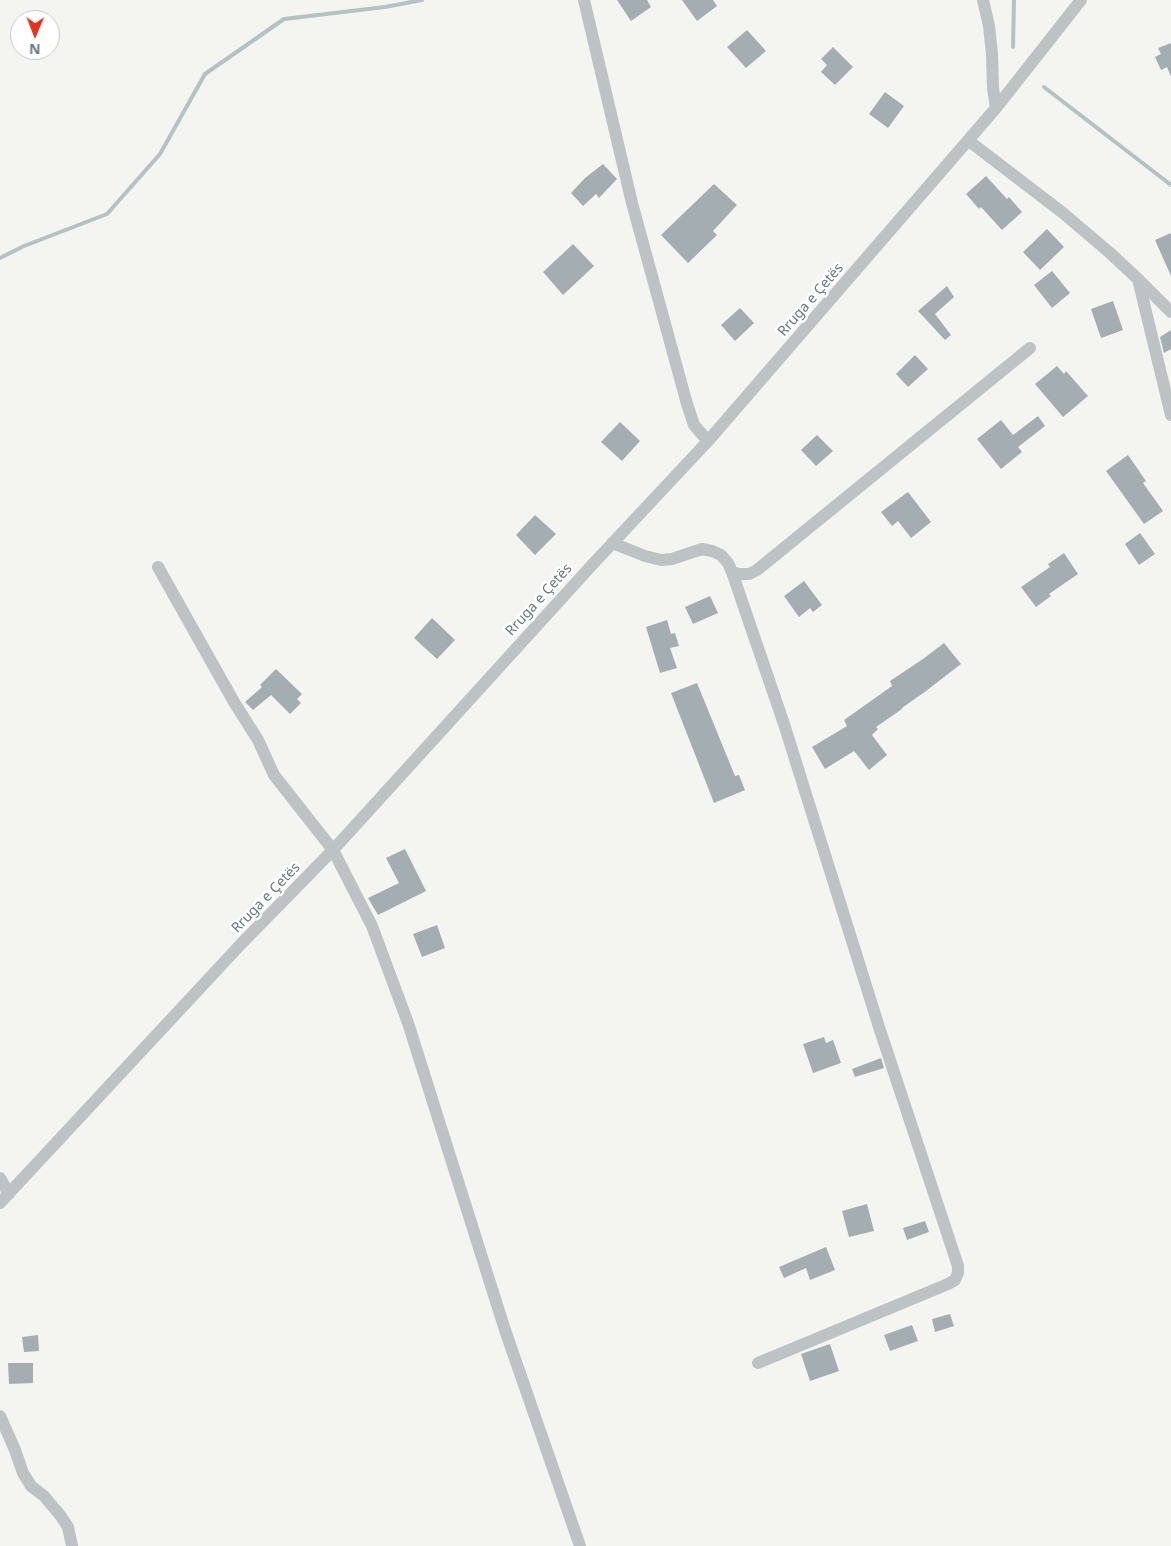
<!DOCTYPE html>
<meta charset="utf-8">
<style>
body{margin:0}
#map{position:relative;width:1171px;height:1546px;overflow:hidden;background:#f4f4f0;font-family:"Noto Sans",sans-serif}
canvas{display:block}
.north{position:absolute;left:10px;top:10px;width:50px;height:50px;box-sizing:border-box;background:#fff;border:1px solid #c1c9cd;border-radius:50%;rotate:181deg;font-size:14px;font-weight:700;line-height:20px;text-align:center;color:#637882}
.north::after{content:'';display:block;margin:auto;width:18px;height:22px;background:#e43120;clip-path:polygon(50% 0,100% 100%,50% 72%,0 100%)}
</style>
<div id="map">
<canvas width="1171" height="1546"></canvas>
<div class="north">N</div>
</div>
<script>
const g = document.querySelector('canvas').getContext('2d');
g.lineJoin = 'round';
function shape(rows) {
  const path = new Path2D();
  for (const r of rows) {
    path.moveTo(r[0], r[1]);
    for (let i = 2; i < r.length; i += 2) path.lineTo(r[i], r[i + 1]);
  }
  return path;
}
function strokePath(path, color, width, dash) {
  g.strokeStyle = color;
  g.lineWidth = width;
  g.lineCap = dash ? 'butt' : 'round';
  g.setLineDash(dash || []);
  g.stroke(path);
}
function fill(path, color) {
  g.fillStyle = color;
  g.fill(path, 'evenodd');
}
function write(font, color, halo, rows, align = 'center') {
  g.font = font + ' "Noto Sans",sans-serif';
  g.lineWidth = 5;
  g.setLineDash([]);
  g.textBaseline = 'middle';
  g.strokeStyle = halo;
  g.fillStyle = color;
  for (const [text, x, y, turn = 0] of rows) {
    g.save();
    g.translate(x, y);
    g.rotate((+turn || 0) * Math.PI / 180);
    g.textAlign = isNaN(turn) ? turn : align;
    if (halo) g.strokeText(text, 0, 0);
    g.fillText(text, 0, 0);
    g.restore();
  }
}
strokePath(shape([
 [1013,47,1014,0],
 [1044,87,1171,185],
 [0,258,24,246,107,214,160,154,205,74,284,19,385,7,422,0]
]), '#b3c3c5', 4);
fill(shape([
 [617,0,647,0,651,7,631,21],
 [682,0,713,0,717,6,697,21],
 [747,30,766,51,746,68,727,47],
 [1171,43,1171,77,1167,67,1161,70,1155,57,1161,54,1158,48],
 [833,47,853,67,835,85,821,72,827,65,821,59],
 [885,92,904,106,888,128,869,114],
 [603,164,617,179,599,198,596,194,583,206,571,193,585,178],
 [986,176,1007,199,1009,197,1022,212,1002,230,981,207,979,209,966,194],
 [714,184,737,205,713,231,717,235,688,263,661,235],
 [1047,229,1064,247,1040,270,1023,252],
 [1171,233,1171,276,1155,240],
 [573,244,594,266,563,295,543,272],
 [1052,271,1070,293,1052,308,1034,285],
 [947,286,954,297,935,314,951,335,945,340,918,311],
 [1113,301,1123,330,1101,338,1091,309],
 [740,308,754,323,735,341,721,325],
 [1171,330,1171,349,1164,353,1160,337],
 [915,355,928,369,908,387,896,374],
 [1057,366,1064,374,1066,371,1088,396,1063,417,1035,384],
 [1038,416,1045,426,1018,447,1022,452,1001,469,977,439,1001,420,1013,435],
 [620,422,640,441,622,461,601,442],
 [817,435,833,451,816,466,801,450],
 [1128,455,1146,481,1143,483,1163,511,1144,524,1106,471],
 [908,492,931,522,911,538,898,521,892,526,881,512],
 [535,515,556,534,535,555,516,535],
 [1140,533,1155,554,1139,565,1125,544],
 [1064,553,1078,574,1049,594,1051,596,1036,607,1021,587,1050,567,1048,564],
 [804,581,822,605,813,612,810,608,799,617,784,596],
 [710,596,718,613,693,624,685,607],
 [432,618,455,640,437,659,414,638],
 [667,620,671,634,675,633,679,646,670,648,677,668,660,673,646,627],
 [944,643,961,664,926,691,902,708,902,709,876,727,878,729,872,735,887,755,869,770,854,751,825,769,812,747,847,726,844,720,892,686,890,681,923,659],
 [276,669,302,694,297,699,301,703,290,714,271,695,253,710,245,702,262,687,260,685],
 [697,683,735,776,739,775,745,790,714,803,671,693],
 [405,849,426,891,378,915,368,898,399,883,386,858],
 [437,925,445,948,422,957,413,934],
 [824,1037,826,1043,833,1040,841,1063,813,1073,803,1044],
 [881,1058,884,1068,855,1077,852,1069],
 [867,1204,874,1231,849,1237,842,1211],
 [925,1221,929,1232,907,1240,903,1228],
 [826,1247,835,1270,810,1280,806,1268,784,1278,779,1267],
 [950,1314,954,1326,935,1332,932,1319],
 [912,1325,918,1341,890,1351,884,1335],
 [38,1335,39,1351,24,1352,22,1337],
 [830,1344,839,1371,810,1381,801,1354],
 [8,1363,33,1363,33,1383,9,1384]
]), '#a4aeb2');
strokePath(shape([
 [584,0,632,203,687,404,694,425,708,441],
 [983,0,989,26,992,54,993,88,996,108],
 [969,141,1063,213,1110,253,1138,279,1171,415],
 [1138,279,1171,312],
 [612,543,645,556,661,560,672,559,702,549,712,551,721,555,728,563,732,572,784,724,879,1027,958,1266,958,1273,955,1280,948,1284,758,1363],
 [158,567,234,702,258,740,274,775,333,850,372,926,408,1023,505,1330,580,1546],
 [732,572,739,574,749,574,757,570,1030,348],
 [0,1178,9,1194],
 [0,1203,241,944,333,850,592,565,708,441,996,108,1081,0],
 [0,1416,15,1450,23,1473,31,1486,44,1496,60,1515,68,1527,72,1546]
]), '#bdc2c5', 12);
write('14px', '#637882', '#fff', [
 ["Rruga e Çetës",811,300,-49],
 ["Rruga e Çetës",539,600,-48],
 ["Rruga e Çetës",266,898,-46]
]);
</script>
